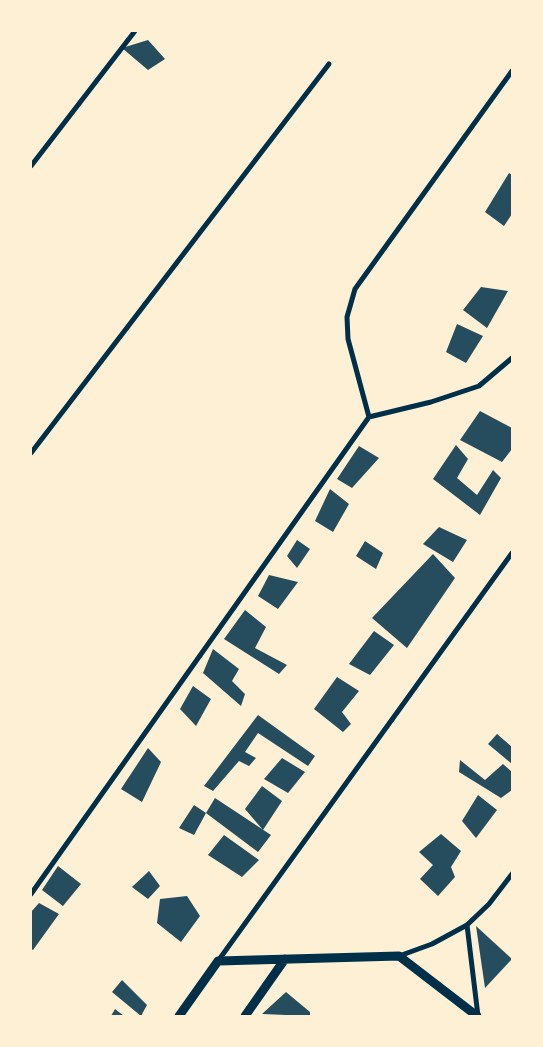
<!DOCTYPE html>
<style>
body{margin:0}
#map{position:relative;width:543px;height:1047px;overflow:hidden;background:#fdf0d5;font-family:"Roboto Condensed",sans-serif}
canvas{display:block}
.frame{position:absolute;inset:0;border:32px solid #fdf0d5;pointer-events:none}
</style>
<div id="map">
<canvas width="543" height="1047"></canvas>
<div class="frame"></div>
</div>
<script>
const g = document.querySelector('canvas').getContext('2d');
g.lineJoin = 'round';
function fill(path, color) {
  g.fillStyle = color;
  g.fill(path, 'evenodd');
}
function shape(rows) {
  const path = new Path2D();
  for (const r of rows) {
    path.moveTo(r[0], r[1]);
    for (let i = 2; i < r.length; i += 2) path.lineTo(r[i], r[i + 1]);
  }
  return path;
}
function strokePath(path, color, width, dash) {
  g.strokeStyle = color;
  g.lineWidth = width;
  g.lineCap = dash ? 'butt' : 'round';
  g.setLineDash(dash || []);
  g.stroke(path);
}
fill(shape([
 [148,40,165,59,148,70,122,48],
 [509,173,512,175,512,214,504,226,485,212],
 [481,287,508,291,487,328,463,310],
 [457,324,483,336,466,363,446,352],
 [480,411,512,428,512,449,502,462,460,440],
 [456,445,468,459,457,478,477,495,493,470,501,478,480,515,433,479],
 [359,446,379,458,352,488,337,479],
 [330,489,349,504,333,532,315,521],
 [439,527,467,540,453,562,423,544],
 [297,540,310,549,297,568,287,556],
 [365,541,383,553,376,569,356,556],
 [433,554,455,578,407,648,372,618],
 [269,575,298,582,278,609,258,596],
 [245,610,266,627,255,648,287,665,279,674,224,639],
 [374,631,394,645,370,675,349,664],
 [213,649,239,669,232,681,245,694,241,706,203,673],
 [337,677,359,691,342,712,351,724,343,732,314,709],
 [193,686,211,699,196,726,180,709],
 [258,715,315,756,308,766,258,733,245,752,256,758,249,766,239,761,213,791,204,786],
 [497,734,512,747,512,764,488,744],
 [148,748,161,762,142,802,121,789],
 [282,758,305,772,288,793,264,779],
 [460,760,485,780,503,764,512,772,512,790,501,798,459,772],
 [262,786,282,801,263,830,245,809],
 [478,795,497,810,476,838,462,821],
 [215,798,271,835,258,852,206,813],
 [194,805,206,813,194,835,179,828],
 [441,834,461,851,451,867,455,877,438,896,420,879,433,865,419,852],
 [224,835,259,860,242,877,208,855],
 [58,866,81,884,63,906,42,890],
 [149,871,160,886,148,899,132,887],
 [187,896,200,916,181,942,157,923,160,899],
 [39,903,59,914,33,950,31,949,31,912],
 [476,926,512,959,485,988],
 [122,980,147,1005,141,1016,112,992],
 [286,992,310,1012,310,1016,262,1014],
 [115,1009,124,1016,111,1016]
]), '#264d5e');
strokePath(shape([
 [31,166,135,31],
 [369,417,348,339,347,317,355,289,512,71],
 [31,453,329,64],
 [31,894,369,417,431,402,479,386,512,358],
 [467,925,478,1016],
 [399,956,432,944,467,925,489,904,512,874],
 [218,961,512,553]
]), '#003049', 5);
strokePath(shape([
 [179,1016,218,961,399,956,477,1016],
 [245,1016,285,959]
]), '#003049', 9);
</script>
